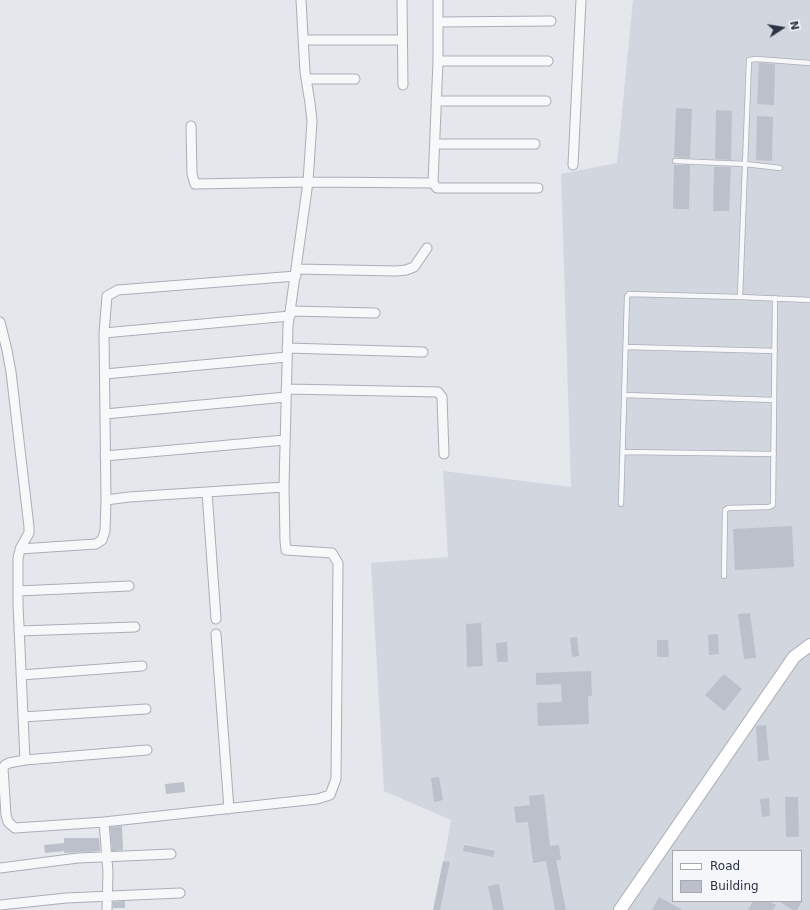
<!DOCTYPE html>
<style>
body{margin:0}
#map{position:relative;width:810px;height:910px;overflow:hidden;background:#e4e7ec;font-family:"DejaVu Sans",sans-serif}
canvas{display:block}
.legend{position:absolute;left:672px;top:850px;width:130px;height:52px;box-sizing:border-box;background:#f4f6f9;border:1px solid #a4a8b1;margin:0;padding:5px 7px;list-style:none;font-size:12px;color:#2b3445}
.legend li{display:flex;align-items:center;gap:8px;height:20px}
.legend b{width:20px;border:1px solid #a4a8b1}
.north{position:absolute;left:762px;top:8px;width:40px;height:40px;-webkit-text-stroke:3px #f4f6f9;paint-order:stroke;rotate:78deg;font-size:11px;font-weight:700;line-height:16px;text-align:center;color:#2b3445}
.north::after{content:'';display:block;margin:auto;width:14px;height:18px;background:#2b3445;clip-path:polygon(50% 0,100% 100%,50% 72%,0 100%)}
</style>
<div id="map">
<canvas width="810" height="910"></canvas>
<ul class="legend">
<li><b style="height:5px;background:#fff"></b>Road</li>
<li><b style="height:11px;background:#bbc0ca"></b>Building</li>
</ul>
<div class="north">N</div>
</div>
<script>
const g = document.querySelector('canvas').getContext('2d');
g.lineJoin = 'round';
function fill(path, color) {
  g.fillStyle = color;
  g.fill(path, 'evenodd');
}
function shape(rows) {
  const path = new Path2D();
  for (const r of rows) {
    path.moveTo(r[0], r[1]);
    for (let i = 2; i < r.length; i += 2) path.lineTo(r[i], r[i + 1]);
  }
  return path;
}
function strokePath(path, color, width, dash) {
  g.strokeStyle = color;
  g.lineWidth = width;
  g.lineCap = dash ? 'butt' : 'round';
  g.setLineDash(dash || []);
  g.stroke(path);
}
fill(shape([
 [633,0,810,0,810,910,435,910,451,820,384,791,371,563,448,557,443,471,571,487,561,174,617,163],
 [673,851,801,851,801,901,673,901]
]), '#d2d6de');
fill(shape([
 [759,63,775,64,774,105,757,104],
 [676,108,692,109,690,158,674,157],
 [716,110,732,111,731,160,715,159],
 [757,116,773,117,772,161,756,160],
 [674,165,690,165,689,209,673,209],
 [714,167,731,167,729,211,713,211],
 [792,526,794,567,735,570,733,529],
 [750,613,756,658,744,659,738,614],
 [481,623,483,666,467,667,466,624],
 [718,634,719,654,709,655,708,635],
 [577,637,579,656,572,657,570,638],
 [657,640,668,640,669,657,657,657],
 [507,642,508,662,497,662,496,643],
 [591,671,592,696,588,696,589,724,538,726,537,703,562,702,561,684,536,685,536,673],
 [724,674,742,689,724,711,705,695],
 [766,725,769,760,758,761,756,726],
 [439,777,443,800,434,802,431,778],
 [184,782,185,792,166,794,165,784],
 [544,794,550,846,559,845,561,860,556,860,566,910,555,910,546,861,533,863,528,822,516,823,514,807,530,805,529,796],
 [785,797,798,797,799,837,786,837],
 [769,798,770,816,762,817,760,799],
 [122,826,123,850,112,851,110,827],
 [64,838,99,838,100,851,64,853,64,851,45,853,44,845,64,843],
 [464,845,495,851,493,857,463,851],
 [443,861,450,862,440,910,433,910],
 [499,884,504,910,493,910,488,886],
 [659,897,683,910,652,910],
 [125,901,125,908,113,908,113,902],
 [753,901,769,901,776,905,773,910,748,910],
 [778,901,797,901,801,903,797,910,793,910]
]), '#bbc0ca');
const lane = shape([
 [810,63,756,59,749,60,740,297,810,300],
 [675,161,745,164,780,168],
 [626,347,775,351],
 [625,395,774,400],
 [623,452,774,454],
 [621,504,627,297,629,294,740,297],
 [724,576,725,510,728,508,769,507,773,505,775,298]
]);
const street = shape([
 [402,0,403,85],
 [438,22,551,21],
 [303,40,402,40],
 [438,61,548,61],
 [306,79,355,79],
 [436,101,546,101],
 [191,126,192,174,195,184,308,182,433,183,438,61,438,0],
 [435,144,535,144],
 [573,165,581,0],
 [433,183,437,188,538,188],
 [297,269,396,271,406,270,414,267,427,248],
 [291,311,375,313],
 [0,322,7,350,11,372,29,527,29,533,21,547,18,558,18,604,25,760,9,763,5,765,3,768,6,815,8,822,15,828,104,822,108,872,107,910],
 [104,333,290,316],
 [287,348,423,352],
 [105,374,287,357],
 [286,389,438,392,442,397,444,454],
 [105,414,286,397],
 [105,456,285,440],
 [207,492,216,619],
 [106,500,104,333,107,296,118,290,296,276],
 [20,549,96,544,102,540,105,531,106,500,129,497,284,487],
 [18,591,129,586],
 [19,631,135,627],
 [216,634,229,809],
 [21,675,142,666],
 [23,717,146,709],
 [25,760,147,750],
 [104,822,317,799,330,795,336,779,338,563,332,553,286,550,285,541,284,487,288,326,308,182,312,121,310,103,305,72,301,0],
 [0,868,78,858,171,854],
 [0,905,66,898,180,893]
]);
const secondary = shape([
 [620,910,794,657,810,645]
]);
strokePath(lane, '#a9aeb7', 6);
strokePath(street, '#a9aeb7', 11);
strokePath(secondary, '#a9aeb7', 14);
strokePath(lane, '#f7f8fa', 4.5);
strokePath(street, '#f7f8fa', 9);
strokePath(secondary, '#fff', 12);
</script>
